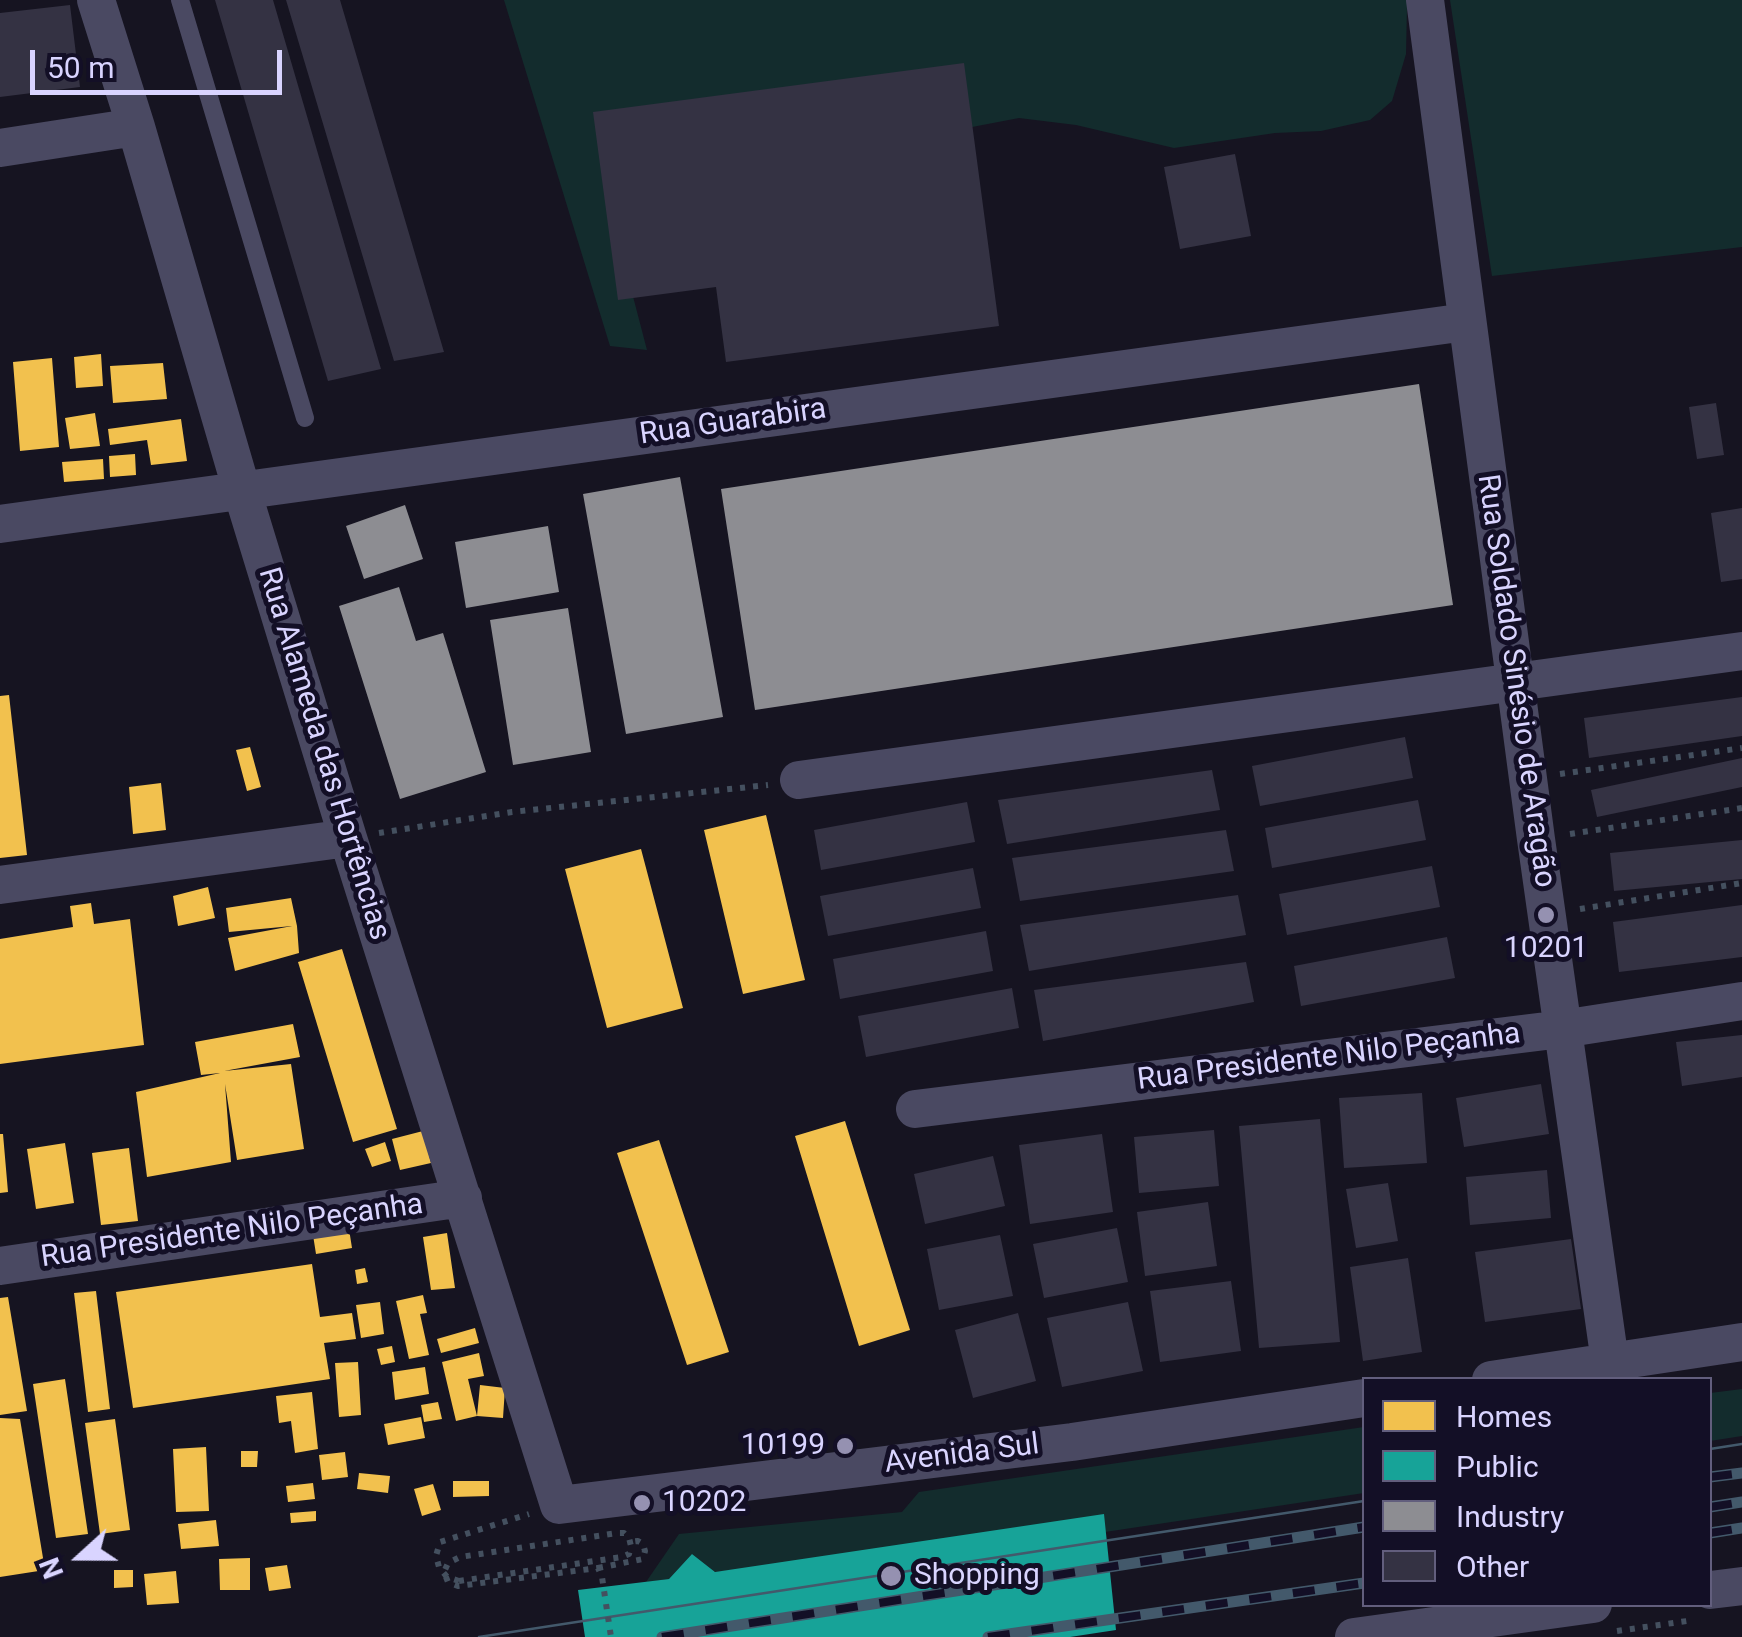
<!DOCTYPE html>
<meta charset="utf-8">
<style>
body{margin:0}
#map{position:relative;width:1742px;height:1637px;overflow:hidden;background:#161421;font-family:Roboto,sans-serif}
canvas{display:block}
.legend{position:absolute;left:1362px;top:1377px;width:350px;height:230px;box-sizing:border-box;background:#130f26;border:2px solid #625e7d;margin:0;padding:12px 18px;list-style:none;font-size:30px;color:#d9d4ff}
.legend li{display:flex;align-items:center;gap:20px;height:50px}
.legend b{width:50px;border:2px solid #625e7d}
.north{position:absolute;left:30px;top:1507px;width:100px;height:100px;-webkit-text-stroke:8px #130f26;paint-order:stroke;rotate:249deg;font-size:28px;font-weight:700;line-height:40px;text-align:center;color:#d9d4ff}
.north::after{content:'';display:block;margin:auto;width:35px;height:45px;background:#d9d4ff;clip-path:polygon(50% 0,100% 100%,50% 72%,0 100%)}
.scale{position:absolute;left:30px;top:50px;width:252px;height:45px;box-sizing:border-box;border:5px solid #d9d4ff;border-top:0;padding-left:12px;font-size:30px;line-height:35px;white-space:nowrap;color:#d9d4ff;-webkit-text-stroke:8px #130f26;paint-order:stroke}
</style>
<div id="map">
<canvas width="1742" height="1637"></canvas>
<ul class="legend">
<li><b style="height:28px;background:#f2c14e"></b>Homes</li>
<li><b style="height:28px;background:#17a398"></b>Public</li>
<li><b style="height:28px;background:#8d8d92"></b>Industry</li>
<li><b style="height:28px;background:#343243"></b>Other</li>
</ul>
<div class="north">N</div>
<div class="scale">50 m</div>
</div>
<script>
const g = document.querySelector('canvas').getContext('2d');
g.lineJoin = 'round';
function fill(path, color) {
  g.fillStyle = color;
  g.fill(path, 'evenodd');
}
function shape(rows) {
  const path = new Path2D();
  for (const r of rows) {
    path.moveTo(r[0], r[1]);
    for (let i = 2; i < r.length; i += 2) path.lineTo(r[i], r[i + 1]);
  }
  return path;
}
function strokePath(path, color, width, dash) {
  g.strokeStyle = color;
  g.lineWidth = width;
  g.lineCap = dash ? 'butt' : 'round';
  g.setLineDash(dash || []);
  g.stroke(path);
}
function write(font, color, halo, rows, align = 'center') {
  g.font = font + ' Roboto,sans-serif';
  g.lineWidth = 10;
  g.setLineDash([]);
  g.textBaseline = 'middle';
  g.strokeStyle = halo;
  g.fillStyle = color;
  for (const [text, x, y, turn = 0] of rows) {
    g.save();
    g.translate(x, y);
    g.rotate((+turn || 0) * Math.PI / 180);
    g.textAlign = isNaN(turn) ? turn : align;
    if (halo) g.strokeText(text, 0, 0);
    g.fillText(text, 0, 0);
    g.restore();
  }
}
fill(shape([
 [504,0,1407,0,1407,6,1406,54,1392,101,1370,120,1321,131,1275,133,1174,148,1076,125,1019,118,607,197,647,350,610,346],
 [1450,0,1742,0,1742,247,1492,276],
 [1742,1389,1742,1436,1710,1441,1710,1393],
 [1364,1427,1364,1493,1105,1532,715,1572,692,1554,669,1579,646,1582,679,1534,902,1512,919,1492]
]), '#132c2d');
fill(shape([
 [101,354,103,386,76,388,74,357],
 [52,358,59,447,20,451,13,362],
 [163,363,167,399,113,403,110,366],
 [95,413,100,446,70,449,65,418],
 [181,419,187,461,151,465,147,440,110,445,108,429],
 [135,454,136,475,110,477,109,456],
 [103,459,104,479,64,482,62,462],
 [9,695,27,855,0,858,0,696],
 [250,747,261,787,247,791,236,750],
 [161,783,166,830,133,834,129,787],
 [766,815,805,980,743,994,704,830],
 [641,849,683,1008,607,1028,565,869],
 [208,887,215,918,178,926,173,896],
 [291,898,297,926,299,953,235,971,228,938,292,926,229,932,226,908],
 [91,903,94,924,130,919,144,1045,0,1064,0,939,73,927,70,906],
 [342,949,397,1129,353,1142,298,962],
 [293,1024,300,1057,224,1071,291,1064,304,1149,237,1160,225,1084,231,1162,147,1177,136,1092,220,1073,201,1075,195,1042],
 [845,1121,910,1330,859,1346,795,1136],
 [423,1131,431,1163,400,1170,392,1139],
 [0,1134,3,1134,8,1192,0,1193],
 [659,1140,729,1352,687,1365,617,1153],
 [385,1142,391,1161,372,1167,365,1149],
 [65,1143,74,1203,36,1209,27,1149],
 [129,1148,138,1221,101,1225,92,1153],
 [349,1229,352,1248,316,1254,313,1235],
 [447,1233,455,1288,431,1290,423,1237],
 [312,1264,320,1317,352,1313,356,1339,324,1343,330,1379,133,1408,116,1292],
 [365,1268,368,1282,357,1284,355,1270],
 [96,1291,110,1409,88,1412,74,1293],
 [423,1295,427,1313,420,1314,429,1355,409,1359,396,1301],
 [8,1297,27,1411,0,1415,0,1298],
 [380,1302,384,1334,361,1338,356,1305],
 [475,1328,479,1343,441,1353,437,1339],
 [392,1346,395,1362,381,1365,377,1349],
 [479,1353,484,1376,468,1379,477,1416,480,1385,505,1388,503,1418,477,1416,456,1421,442,1362],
 [358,1362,361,1415,339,1417,335,1363],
 [425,1367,429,1394,395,1400,392,1372],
 [65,1379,88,1534,56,1538,33,1384],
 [312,1392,318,1449,295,1453,291,1421,279,1423,276,1396],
 [438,1402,442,1419,424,1422,421,1405],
 [421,1417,425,1438,388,1445,384,1424],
 [0,1418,20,1419,45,1570,0,1577],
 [115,1419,130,1530,100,1534,85,1423],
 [206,1447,209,1511,176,1512,173,1449],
 [241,1451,258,1451,257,1467,241,1467],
 [345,1452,348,1477,322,1480,319,1455],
 [359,1473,390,1476,388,1493,357,1489],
 [453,1481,489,1481,489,1496,453,1497],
 [313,1483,315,1499,288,1502,286,1486],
 [433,1484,441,1510,422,1516,414,1489],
 [316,1511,316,1521,291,1523,290,1513],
 [216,1520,219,1546,181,1549,178,1524],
 [250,1558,250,1590,220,1590,219,1559],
 [287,1565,291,1588,269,1591,265,1568],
 [114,1570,133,1570,133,1587,114,1588],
 [176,1571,179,1603,147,1605,144,1574]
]), '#f2c14e');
fill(shape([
 [1104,1514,1116,1630,1070,1637,585,1637,578,1590,669,1579,692,1554,715,1572]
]), '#17a398');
fill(shape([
 [1419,384,1453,605,755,710,721,489],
 [680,477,723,717,626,734,583,494],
 [405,505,423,559,364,579,346,526],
 [548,526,559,592,466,608,455,542],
 [399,587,416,641,443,633,486,772,400,799,339,606],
 [568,608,591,752,513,765,490,620]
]), '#8d8d92');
fill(shape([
 [215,0,273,0,381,369,328,381],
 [286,0,340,0,444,352,394,361],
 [70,5,80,87,0,97,0,13],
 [964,63,999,326,726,362,716,287,618,300,593,112],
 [1235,154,1251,236,1180,249,1164,167],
 [1716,403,1724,455,1697,459,1689,407],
 [1742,508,1742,579,1721,582,1711,513],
 [1742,697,1742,736,1589,758,1584,718],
 [1405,737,1413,778,1260,806,1252,766],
 [1742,758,1742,787,1597,817,1591,790],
 [1212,770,1220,810,1007,844,998,800],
 [1418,800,1426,840,1272,868,1265,828],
 [967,802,975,842,821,870,814,830],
 [1226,830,1234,871,1020,901,1012,858],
 [1742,840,1742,879,1614,891,1610,853],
 [1432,866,1440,907,1287,935,1279,894],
 [973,868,981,908,828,936,820,896],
 [1238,895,1246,935,1029,971,1020,925],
 [1742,905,1742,957,1619,972,1613,922],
 [986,931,993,971,840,999,833,959],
 [1447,937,1455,978,1301,1006,1294,966],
 [1246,962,1254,1002,1043,1041,1034,990],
 [1012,988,1019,1028,866,1057,858,1016],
 [1742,1035,1742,1077,1682,1086,1676,1042],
 [1541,1084,1549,1134,1464,1147,1456,1098],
 [1422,1093,1427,1163,1344,1168,1339,1098],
 [1320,1119,1340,1342,1259,1348,1239,1126],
 [1214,1130,1219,1186,1139,1193,1134,1137],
 [1102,1134,1113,1212,1030,1224,1019,1145],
 [993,1156,1005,1206,925,1224,914,1174],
 [1547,1170,1551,1218,1470,1225,1466,1177],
 [1388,1183,1398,1241,1356,1248,1346,1189],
 [1208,1202,1217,1266,1145,1276,1137,1212],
 [1117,1228,1128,1282,1044,1298,1033,1244],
 [1000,1235,1013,1296,939,1310,927,1249],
 [1571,1239,1581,1309,1485,1322,1475,1252],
 [1408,1258,1422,1352,1363,1361,1350,1267],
 [1231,1281,1241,1351,1160,1362,1150,1291],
 [1128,1302,1143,1371,1062,1387,1047,1318],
 [1018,1313,1036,1381,973,1398,955,1330]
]), '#343243');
strokePath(shape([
 [1560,774,1742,748],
 [379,833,512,812,768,785],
 [1570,834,1742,808],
 [1580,909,1742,883],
 [598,1568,643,1559,645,1551,643,1544,638,1541,630,1542],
 [459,1581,447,1577,439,1567,436,1556,440,1542,529,1514],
 [1617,1631,1694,1620]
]), '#44505f', 6, [5, 8]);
strokePath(shape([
 [180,0,305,418]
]), '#4a4962', 18);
strokePath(shape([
 [96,0,136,127,242,491,348,838,559,1505,1072,1442,1364,1398],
 [1425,0,1536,839,1610,1362],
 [0,148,136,127],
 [0,524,1466,322],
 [799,780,1742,651],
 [0,885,348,838],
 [915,1109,1562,1029,1742,1001],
 [0,1266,463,1198],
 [1491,1380,1742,1342],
 [1710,1590,1742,1586],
 [1354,1637,1593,1604]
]), '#4a4962', 38);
strokePath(shape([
 [1710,1449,1742,1444],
 [479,1637,1364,1501]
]), '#43596b', 2.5);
const rail = shape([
 [1710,1477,1742,1473],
 [1710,1507,1742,1502],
 [1710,1533,1742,1528],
 [662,1637,1364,1527],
 [988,1637,1364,1583]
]);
strokePath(rail, '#43596b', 11);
strokePath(rail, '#130f26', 8, [22]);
strokePath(shape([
 [459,1581,622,1557,629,1554,631,1546,629,1538,624,1533,617,1533,460,1557,448,1563,444,1572,448,1582,458,1586,598,1568,602,1577,611,1637]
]), '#44505f', 6, [5, 8]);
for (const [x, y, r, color] of [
 [1546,915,10,"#9591b1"],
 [845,1446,10,"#9591b1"],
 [642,1503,10,"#9591b1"],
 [891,1576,12,"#9591b1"]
]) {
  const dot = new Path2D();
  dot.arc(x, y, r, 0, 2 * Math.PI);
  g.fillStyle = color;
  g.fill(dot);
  strokePath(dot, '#130f26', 4);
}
write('30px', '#d9d4ff', '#130f26', [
 ["Rua Guarabira",733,423,-8],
 ["Rua Soldado Sinésio de Aragão",1515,681,82],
 ["Rua Alameda das Hortências",323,754,73],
 ["Rua Presidente Nilo Peçanha",1329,1058,-7],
 ["Rua Presidente Nilo Peçanha",232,1232,-8],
 ["Avenida Sul",962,1455,-7]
]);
write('30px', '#d9d4ff', '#130f26', [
 ["10201",1546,949,"center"],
 ["10199",825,1446,"right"],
 ["10202",662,1503],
 ["Shopping",914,1576]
], 'left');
</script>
